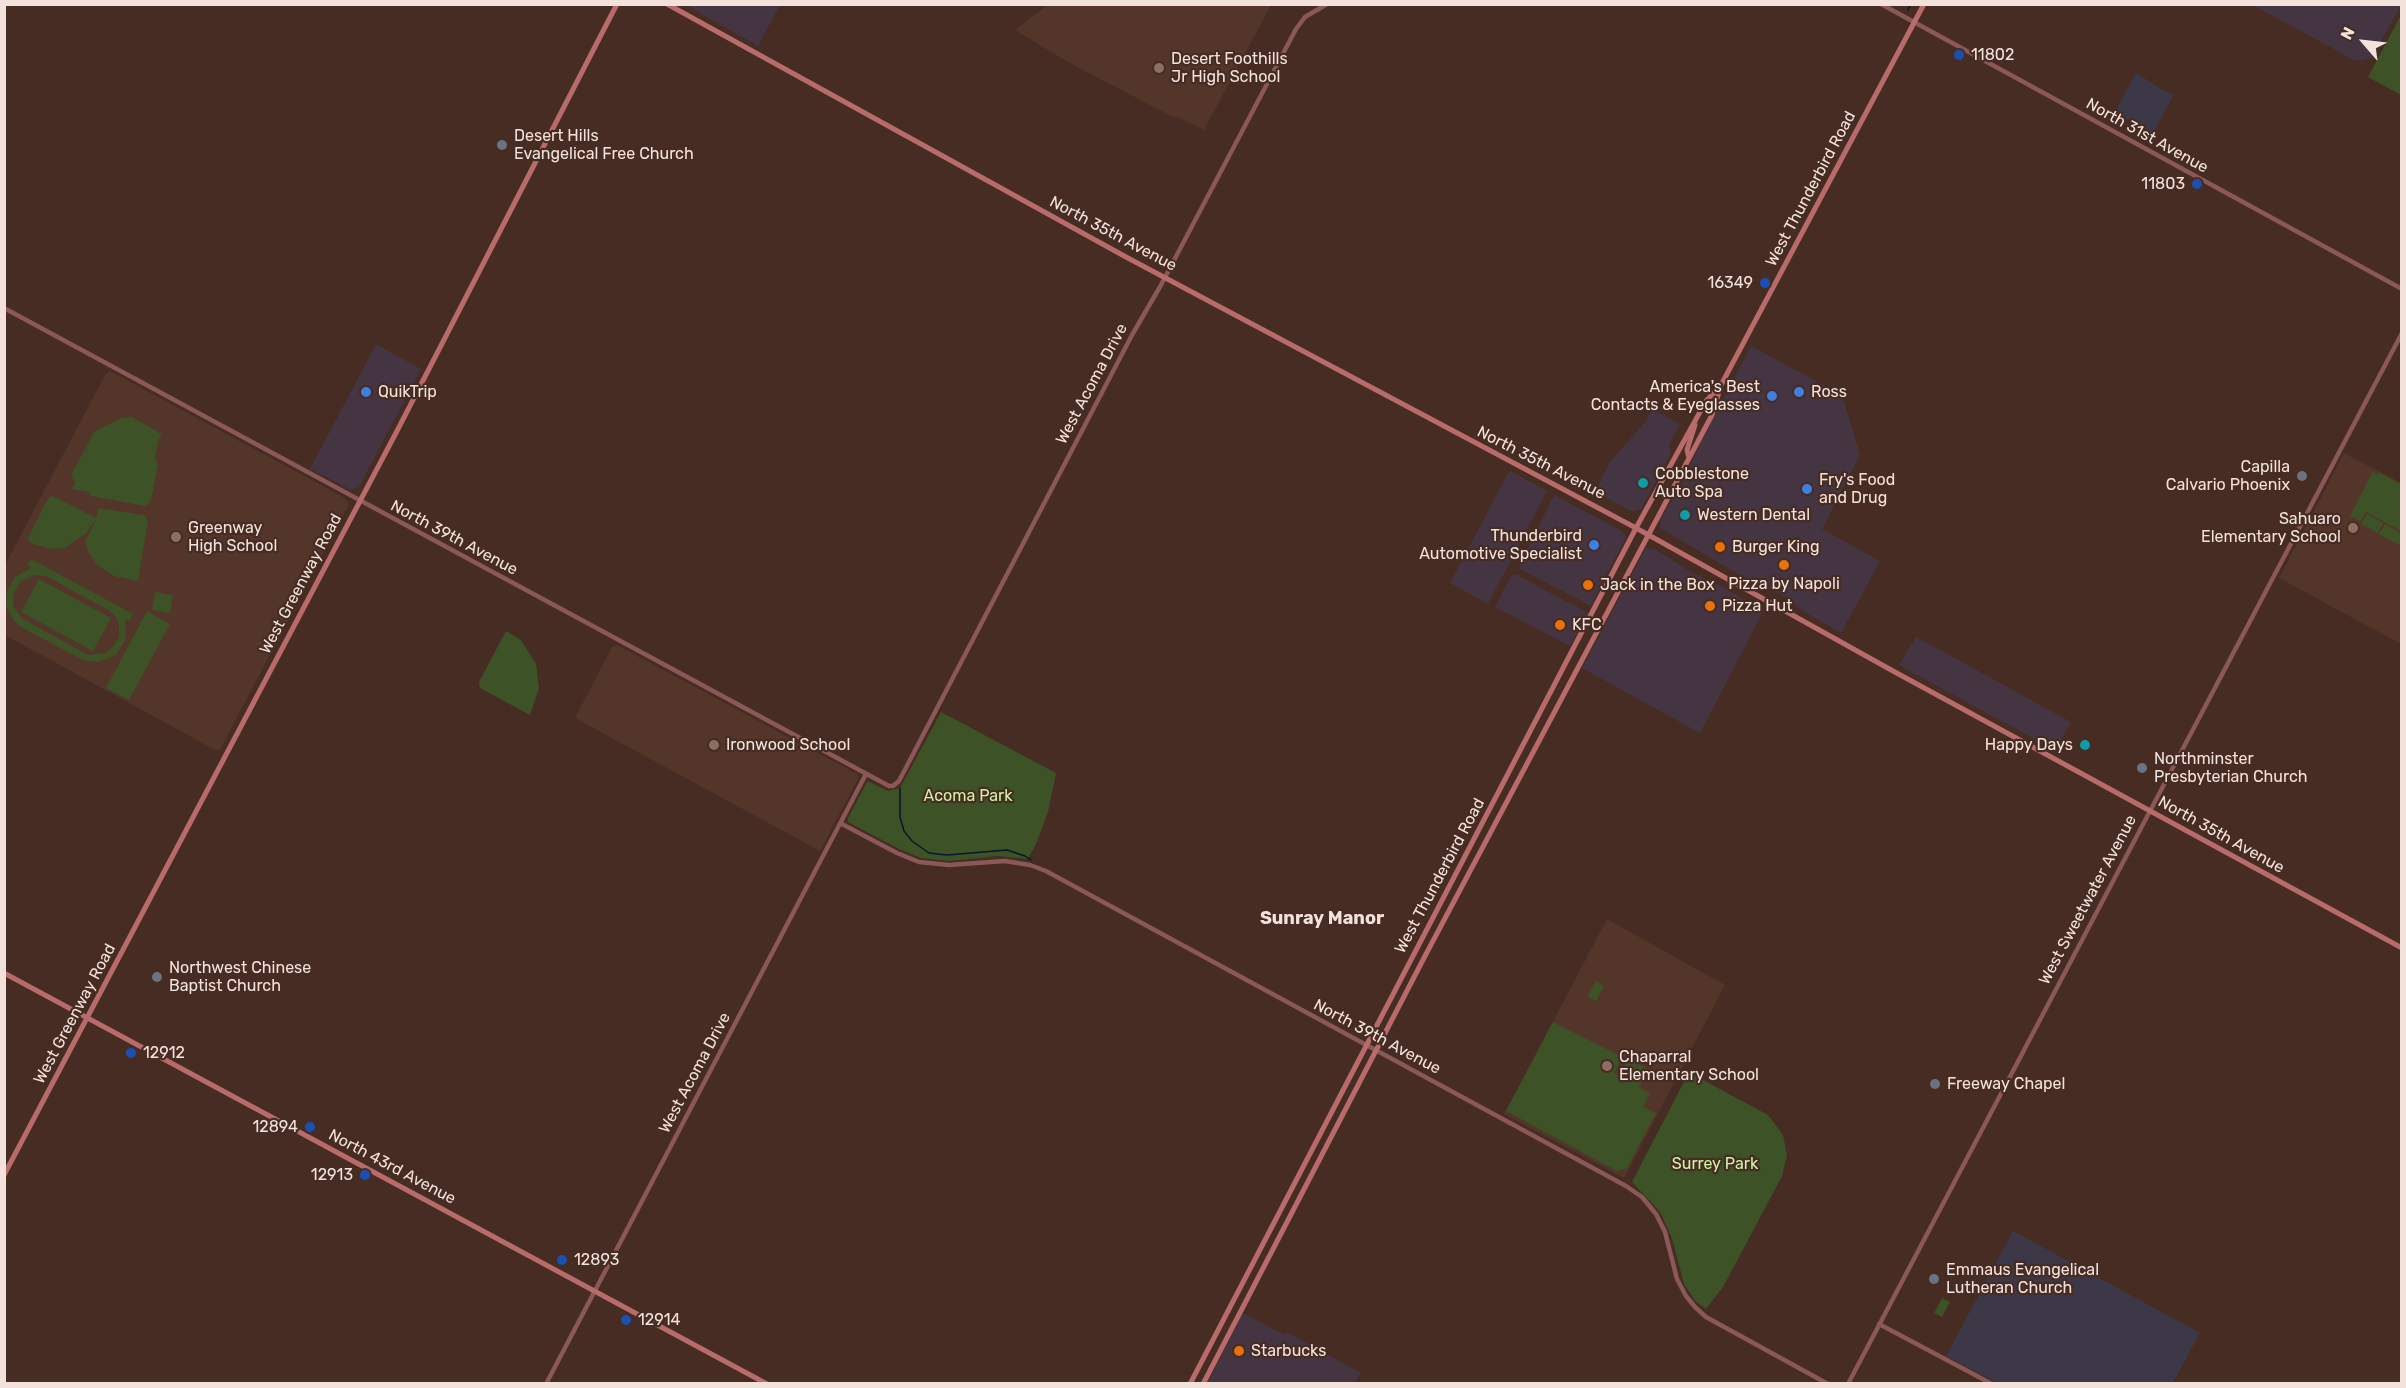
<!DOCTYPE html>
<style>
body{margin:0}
#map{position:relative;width:2406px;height:1388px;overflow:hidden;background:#462c23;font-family:Rubik,sans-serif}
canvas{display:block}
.frame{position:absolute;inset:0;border:6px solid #f3e2dc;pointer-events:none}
.north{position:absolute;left:2334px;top:12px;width:60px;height:60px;-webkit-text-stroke:4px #462c23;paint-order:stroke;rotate:298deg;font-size:16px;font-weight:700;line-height:24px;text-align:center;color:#f3e2dc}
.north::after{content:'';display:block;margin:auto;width:21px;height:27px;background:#f3e2dc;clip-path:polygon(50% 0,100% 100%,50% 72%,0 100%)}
</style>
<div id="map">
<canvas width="2406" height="1388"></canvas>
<div class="frame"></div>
<div class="north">N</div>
</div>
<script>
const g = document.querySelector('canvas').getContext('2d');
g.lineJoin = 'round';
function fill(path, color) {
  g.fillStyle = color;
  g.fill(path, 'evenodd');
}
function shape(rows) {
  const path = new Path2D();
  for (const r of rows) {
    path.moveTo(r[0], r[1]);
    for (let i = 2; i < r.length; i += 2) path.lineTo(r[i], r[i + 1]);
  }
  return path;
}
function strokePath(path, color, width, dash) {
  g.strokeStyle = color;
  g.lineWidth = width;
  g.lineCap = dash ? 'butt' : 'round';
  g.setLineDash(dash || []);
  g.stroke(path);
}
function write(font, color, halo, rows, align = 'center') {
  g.font = font + ' Rubik,sans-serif';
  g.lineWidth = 4.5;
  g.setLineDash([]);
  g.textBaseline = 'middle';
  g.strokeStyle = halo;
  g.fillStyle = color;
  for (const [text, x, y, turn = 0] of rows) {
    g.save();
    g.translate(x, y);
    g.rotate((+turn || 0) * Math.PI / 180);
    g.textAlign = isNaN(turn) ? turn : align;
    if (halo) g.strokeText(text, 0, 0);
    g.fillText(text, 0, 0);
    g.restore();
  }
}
fill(shape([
 [686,5,780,5,758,46],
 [2253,5,2401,5,2372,58,2356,61],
 [376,344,421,369,359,487,351,490,310,469],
 [1751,346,1842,395,1860,455,1822,529,1880,561,1841,633,1806,613,1784,596,1738,574,1660,528,1660,519,1678,492,1700,444],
 [1652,409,1680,424,1669,445,1671,454,1641,509,1633,512,1595,492,1610,462,1646,421],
 [1511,471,1547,491,1488,604,1450,583,1507,475],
 [1554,495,1622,531,1626,537,1591,606,1520,569,1519,566],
 [1646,548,1655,549,1694,574,1703,577,1764,610,1700,733,1582,668],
 [1515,574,1588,613,1570,646,1495,607,1510,577],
 [1916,637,2071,722,2057,747,2051,748,1899,665],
 [1243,1313,1284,1335,1286,1332,1361,1373,1355,1383,1207,1384]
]), '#453542');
fill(shape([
 [2136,73,2166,92,2174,94,2152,135,2127,119,2126,120,2114,114],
 [2013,1231,2200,1333,2173,1383,1998,1383,1946,1356]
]), '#3d3848');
fill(shape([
 [1047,5,1047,4,1271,5,1204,130,1178,117,1173,117,1066,61,1015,30],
 [110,371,343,497,348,501,348,506,221,748,217,751,5,635,4,567,105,375],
 [2344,453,2401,483,2401,644,2279,578],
 [617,645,857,774,858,779,820,851,575,718,612,647],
 [1607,919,1725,985,1624,1178,1504,1114]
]), '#543529');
fill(shape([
 [2401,15,2401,95,2368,77],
 [132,417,162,434,158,441,155,459,158,463,151,501,145,506,91,496,89,492,72,489,75,483,71,475,94,432,121,418],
 [2373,471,2377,475,2380,473,2401,484,2401,531,2366,512,2360,521,2350,516],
 [53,496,96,518,98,508,144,515,148,520,138,581,114,576,97,565,88,551,85,542,96,519,86,533,65,548,52,549,36,545,27,540,48,498],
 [2367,514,2383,523,2378,533,2361,524],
 [2385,524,2401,533,2401,546,2379,534],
 [31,559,133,614,129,621,125,619,126,639,116,655,98,662,83,660,21,627,13,620,6,606,7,591,15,577,31,568,27,565],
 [35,575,46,576,110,611,116,617,119,626,119,637,114,646,105,653,88,655,23,619,13,606,14,592,21,581],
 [39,579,111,618,93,651,21,612],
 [155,592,173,595,170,613,152,610],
 [147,611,170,624,129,700,106,688],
 [506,631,521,640,536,664,539,688,530,715,480,688,479,682],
 [941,712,1056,773,1048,812,1036,844,1028,859,998,856,949,861,921,858,899,849,848,822,848,818,867,782,870,782,888,791,900,788],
 [1596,981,1604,986,1596,1001,1587,997],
 [1553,1022,1623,1057,1614,1073,1619,1075,1628,1059,1638,1064,1629,1081,1639,1064,1649,1070,1639,1087,1650,1093,1643,1107,1656,1113,1627,1168,1617,1171,1506,1111],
 [1692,1074,1768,1115,1783,1135,1787,1155,1782,1176,1745,1246,1723,1287,1706,1309,1695,1301,1684,1284,1672,1238,1660,1212,1632,1182,1687,1076],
 [1942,1298,1950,1302,1942,1317,1934,1313]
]), '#3d5227');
strokePath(shape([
 [1908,10,1911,4],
 [900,788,900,817,904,831,912,841,929,853,947,855,1007,850,1025,856,1031,860]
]), '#011a2f', 1.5);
strokePath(shape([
 [1881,4,2402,289],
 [4,308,889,786,893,786,899,781,1132,335,1161,285,1296,29,1305,17,1327,4],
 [840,823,897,853,919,862,949,865,1005,861,1030,865,1046,871,1626,1186,1642,1197,1656,1214,1665,1232,1677,1279,1686,1296,1695,1307,1706,1317,1828,1384],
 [1879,1324,1992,1384],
 [546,1384,866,774],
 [1848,1384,2402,333]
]), '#8a5857', 4.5);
strokePath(shape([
 [667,4,1126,257,1636,528,1893,671,2402,948],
 [1689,458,1687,450,1695,425],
 [4,973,767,1384],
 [4,1175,397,431,617,4],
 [1190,1384,1636,528,1706,401,1720,386],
 [1203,1384,1425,956,1712,415,1721,385,1924,4]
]), '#b96b6b', 5);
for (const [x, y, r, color] of [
 [1959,55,6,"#1a4fb4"],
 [1159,68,6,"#8d6e63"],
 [502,145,6,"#6b7280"],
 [2197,184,6,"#1a4fb4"],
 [1765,283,6,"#1a4fb4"],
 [366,392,6,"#3f7fe0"],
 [1799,392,6,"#3f7fe0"],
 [1772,396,6,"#3f7fe0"],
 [2302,476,6,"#6b7280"],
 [1643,483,6,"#0f9aa8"],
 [1807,489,6,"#3f7fe0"],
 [1685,515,6,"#0f9aa8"],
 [2353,528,6,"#8d6e63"],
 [176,537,6,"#8d6e63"],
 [1594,545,6,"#3f7fe0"],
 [1720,547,6,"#e8710a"],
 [1784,565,6,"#e8710a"],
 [1588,585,6,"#e8710a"],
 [1710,606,6,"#e8710a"],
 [1560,625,6,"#e8710a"],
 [714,745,6,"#8d6e63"],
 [2085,745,6,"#0f9aa8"],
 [2142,768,6,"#6b7280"],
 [157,977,6,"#6b7280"],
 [131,1053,6,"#1a4fb4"],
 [1607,1066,6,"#8d6e63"],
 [1935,1084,6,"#6b7280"],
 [310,1127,6,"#1a4fb4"],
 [365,1175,6,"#1a4fb4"],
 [562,1260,6,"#1a4fb4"],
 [1934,1279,6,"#6b7280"],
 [626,1320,6,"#1a4fb4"],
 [1239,1351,6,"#e8710a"]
]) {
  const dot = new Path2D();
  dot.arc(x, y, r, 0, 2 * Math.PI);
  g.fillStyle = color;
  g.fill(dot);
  strokePath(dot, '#462c23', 2);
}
write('16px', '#f3e2dc', '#462c23', [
 ["11802",1971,55],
 ["Desert Foothills",1171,59],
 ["Jr High School",1171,77],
 ["Desert Hills",514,136],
 ["Evangelical Free Church",514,154],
 ["11803",2185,184,"right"],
 ["16349",1753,283,"right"],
 ["America's Best",1760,387,"right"],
 ["Contacts & Eyeglasses",1760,405,"right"],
 ["QuikTrip",378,392],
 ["Ross",1811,392],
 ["Capilla",2290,467,"right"],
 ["Calvario Phoenix",2290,485,"right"],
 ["Cobblestone",1655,474],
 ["Auto Spa",1655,492],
 ["Fry's Food",1819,480],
 ["and Drug",1819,498],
 ["Western Dental",1697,515],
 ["Sahuaro",2341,519,"right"],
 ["Elementary School",2341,537,"right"],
 ["Greenway",188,528],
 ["High School",188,546],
 ["Thunderbird",1582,536,"right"],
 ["Automotive Specialist",1582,554,"right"],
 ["Burger King",1732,547],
 ["Pizza by Napoli",1784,584,"center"],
 ["Jack in the Box",1600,585],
 ["Pizza Hut",1722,606],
 ["KFC",1572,625],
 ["Ironwood School",726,745],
 ["Happy Days",2073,745,"right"],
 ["Northminster",2154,759],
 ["Presbyterian Church",2154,777],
 ["Northwest Chinese",169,968],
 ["Baptist Church",169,986],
 ["12912",143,1053],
 ["Chaparral",1619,1057],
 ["Elementary School",1619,1075],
 ["Freeway Chapel",1947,1084],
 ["12894",298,1127,"right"],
 ["12913",353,1175,"right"],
 ["12893",574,1260],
 ["Emmaus Evangelical",1946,1270],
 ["Lutheran Church",1946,1288],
 ["12914",638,1320],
 ["Starbucks",1251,1351]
], 'left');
write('16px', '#f3e2dc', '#462c23', [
 ["North 31st Avenue",2147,136,29],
 ["West Thunderbird Road",1811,189,-62],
 ["North 35th Avenue",1113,234,28],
 ["West Acoma Drive",1092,384,-62],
 ["North 35th Avenue",1541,463,27],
 ["North 39th Avenue",454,538,28],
 ["West Greenway Road",301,584,-62],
 ["North 35th Avenue",2221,835,29],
 ["West Thunderbird Road",1440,876,-62],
 ["West Sweetwater Avenue",2088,900,-62],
 ["West Greenway Road",75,1014,-62],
 ["North 39th Avenue",1377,1037,28],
 ["West Acoma Drive",695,1073,-62],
 ["North 43rd Avenue",392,1167,28]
]);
write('16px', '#cbf5a1', '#462c23', [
 ["Acoma Park",968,796],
 ["Surrey Park",1715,1164]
]);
write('bold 18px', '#f3e2dc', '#462c23', [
 ["Sunray Manor",1322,919]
]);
</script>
